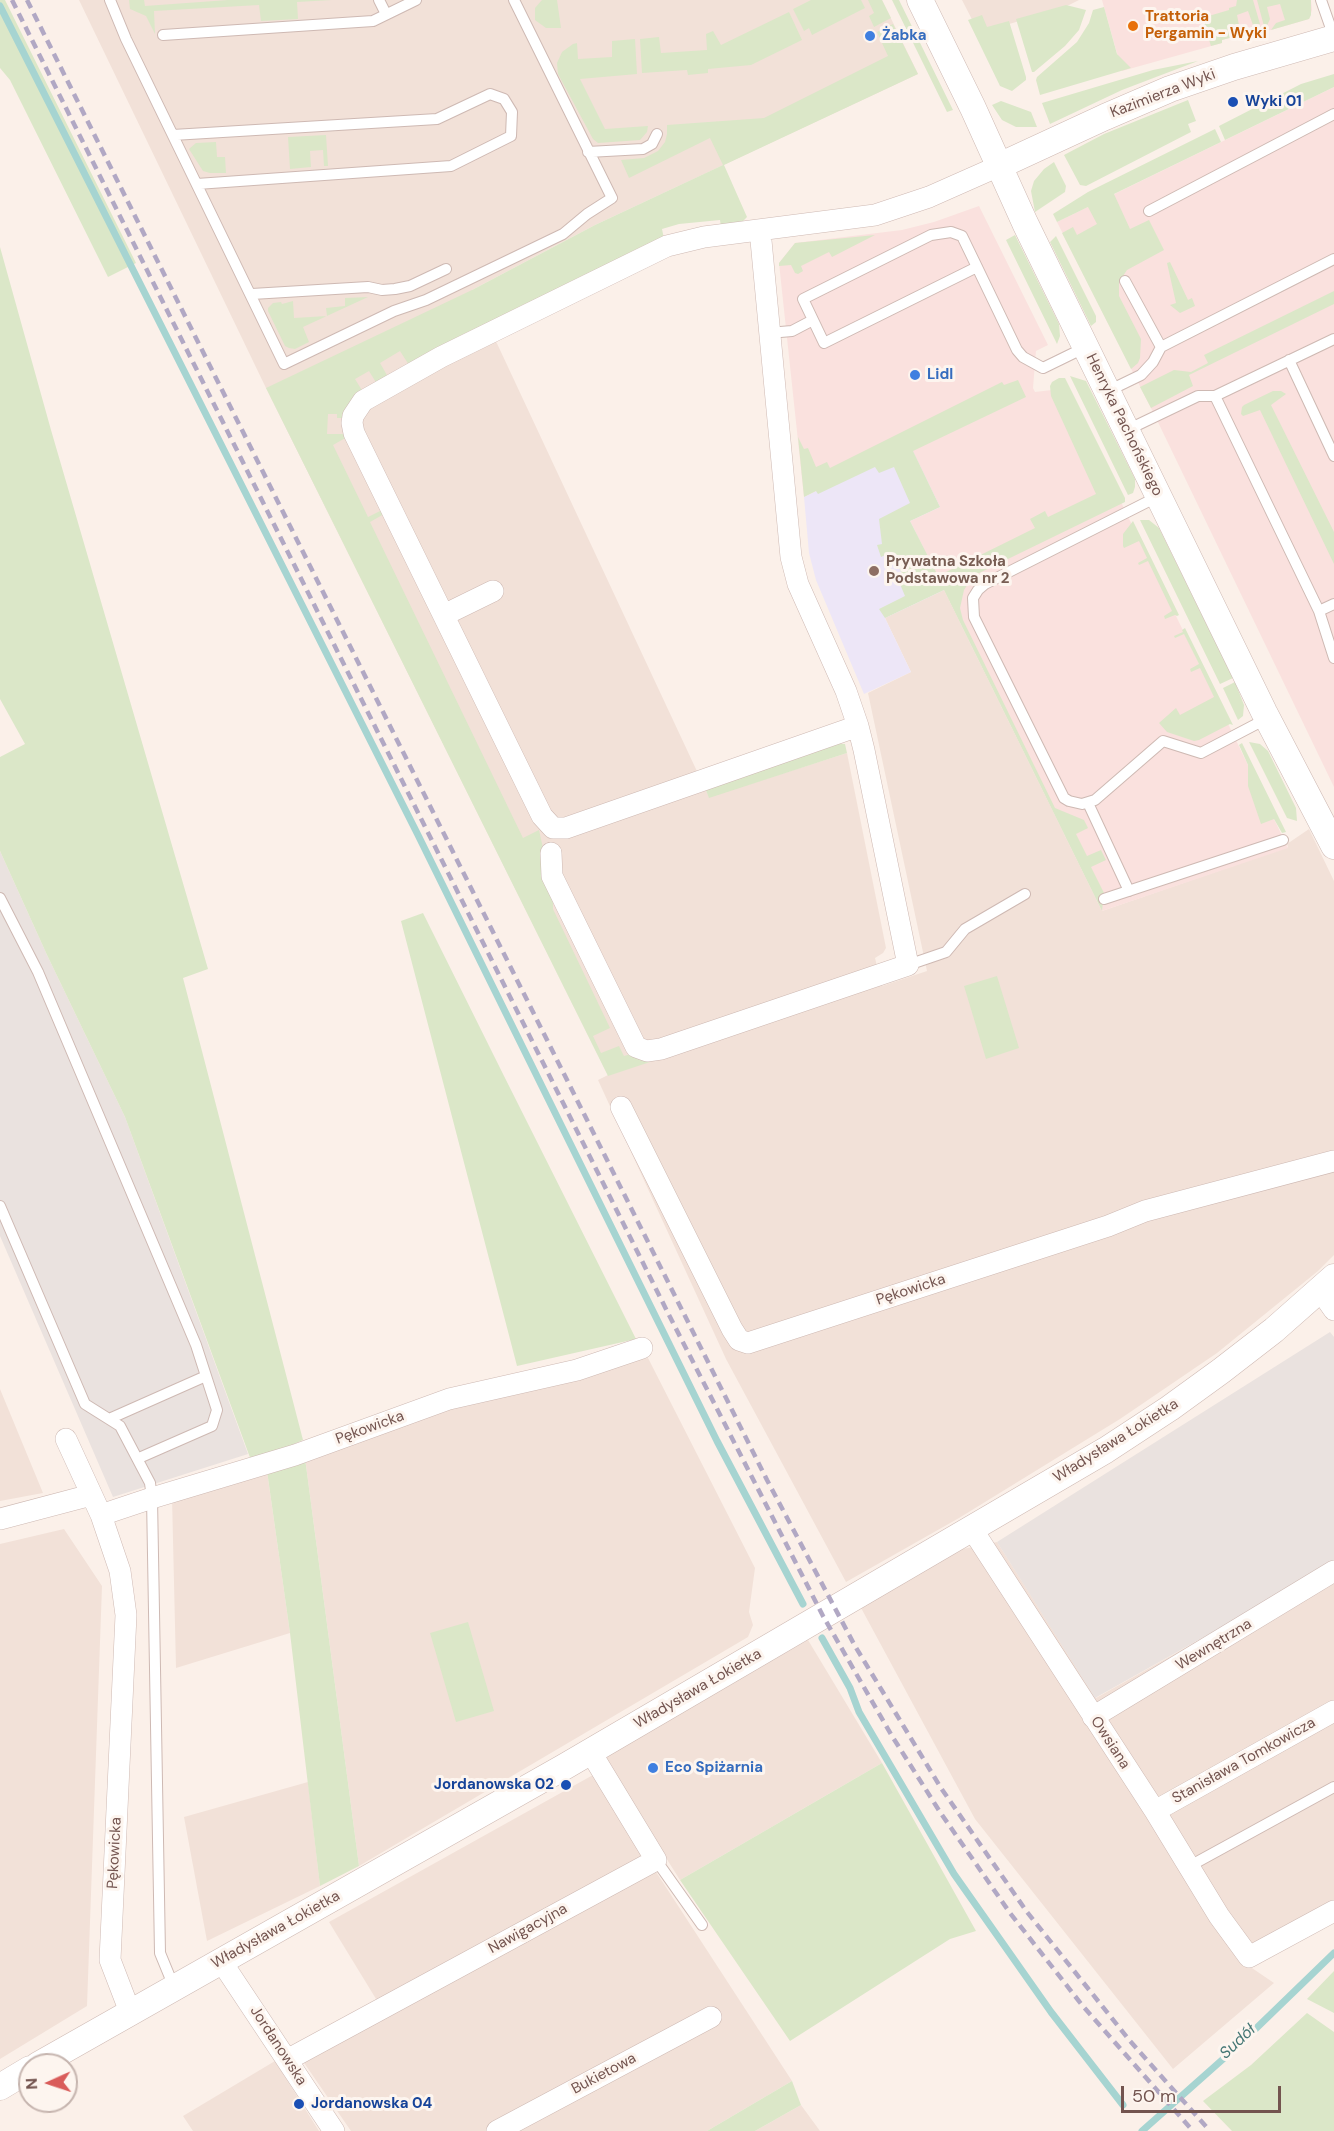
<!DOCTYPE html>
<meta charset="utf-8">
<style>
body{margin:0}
#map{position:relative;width:1334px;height:2131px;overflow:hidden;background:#fbf0e9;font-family:"DM Sans",sans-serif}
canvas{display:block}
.north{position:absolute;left:18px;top:2053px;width:60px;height:60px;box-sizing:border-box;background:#fdf5ef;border:2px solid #c6b5af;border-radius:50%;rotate:267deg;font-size:16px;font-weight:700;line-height:24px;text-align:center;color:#73544f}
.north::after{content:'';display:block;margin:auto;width:21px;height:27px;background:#d95c5a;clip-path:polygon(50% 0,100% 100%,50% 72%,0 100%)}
.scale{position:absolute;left:1121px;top:2086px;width:160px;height:27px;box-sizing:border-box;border:3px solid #73544f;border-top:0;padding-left:8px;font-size:18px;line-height:21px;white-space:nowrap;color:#73544f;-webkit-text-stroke:4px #fdf5ef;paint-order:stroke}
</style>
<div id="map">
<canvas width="1334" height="2131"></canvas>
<div class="north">N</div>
<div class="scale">50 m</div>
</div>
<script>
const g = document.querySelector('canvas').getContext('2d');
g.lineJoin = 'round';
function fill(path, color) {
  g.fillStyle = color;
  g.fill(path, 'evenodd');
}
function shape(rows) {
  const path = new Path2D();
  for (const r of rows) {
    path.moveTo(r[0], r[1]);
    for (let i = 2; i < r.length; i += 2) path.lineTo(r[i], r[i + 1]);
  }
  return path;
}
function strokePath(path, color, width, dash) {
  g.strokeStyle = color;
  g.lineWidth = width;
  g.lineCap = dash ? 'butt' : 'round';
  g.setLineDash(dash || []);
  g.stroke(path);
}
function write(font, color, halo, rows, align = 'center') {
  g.font = font + ' "DM Sans",sans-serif';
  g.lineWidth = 6;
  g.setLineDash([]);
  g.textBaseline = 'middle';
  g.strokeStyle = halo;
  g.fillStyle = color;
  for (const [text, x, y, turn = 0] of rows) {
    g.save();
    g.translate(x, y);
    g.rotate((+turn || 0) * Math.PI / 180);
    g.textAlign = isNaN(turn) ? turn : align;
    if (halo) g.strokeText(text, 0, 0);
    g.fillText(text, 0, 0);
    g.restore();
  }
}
fill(shape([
 [79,0,882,0,918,74,595,225,472,290,709,797,847,753,886,948,883,953,875,958,882,986,927,971,868,693,911,672,885,618,944,590,1102,911,1288,847,1287,844,1309,829,1334,881,1334,1255,1318,1271,1217,1353,1120,1419,959,1518,846,1582,726,1359,598,1080,608,1075,266,388],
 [962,0,1079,0,1063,8,979,33],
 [648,1358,755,1568,749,1612,753,1625,748,1637,359,1866,305,1458,466,1400],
 [0,1389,43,1493,0,1501],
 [267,1471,290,1633,176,1668,172,1497],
 [64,1529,102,1586,87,2006,0,2059,0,1544],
 [997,1542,1096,1698,1334,1564,1334,1903,1246,1964,1274,1983,1173,2069,975,1819,860,1606,963,1549],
 [808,1640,882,1763,680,1880,603,1758],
 [593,1775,792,2081,707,2131,351,2131,300,2057,384,2012,329,1922],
 [308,1782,320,1886,207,1941,184,1817],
 [275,2061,319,2131,193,2131,183,2116],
 [801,2105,820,2131,755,2131]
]), '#f2e1d8');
fill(shape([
 [1102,0,1311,0,1312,10,1309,19,1271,30,1241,35,1222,40,1222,43,1122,71],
 [1334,87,1334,787,1155,416,1057,222],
 [979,206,1048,345,1036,351,1033,388,1035,392,1052,390,1064,384,1288,848,1102,911,910,521,940,507,910,446,804,497,779,263,795,243,902,230,934,222]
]), '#fae1de');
fill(shape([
 [0,851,47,955,125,1117,248,1454,113,1497,0,1236],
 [1330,1332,1334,1337,1334,1564,1095,1698,997,1542]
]), '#eae2df');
fill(shape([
 [910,445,940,507,910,521,944,590,885,618,911,672,864,694,816,580,809,553,804,497]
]), '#ede6f7');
fill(shape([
 [0,0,5,0,136,263,108,277,10,80,0,68],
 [129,0,144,0,145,6,228,0,332,0,297,2,298,19,261,21,259,5,154,11,155,34,146,16,130,9],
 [542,0,557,0,561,28,546,28,535,20,535,8],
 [811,0,861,0,865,8,812,35,809,28,804,31,793,9],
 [868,0,882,0,891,18,874,27,869,16,874,13],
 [892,0,899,0,953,110,947,112],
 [1237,0,1253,0,1260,24,1253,25,1248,11,1237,15,1241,35,1222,40,1222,43,1211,46,1202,18,1229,10,1229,8,1236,6],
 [1257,0,1311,0,1311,15,1309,19,1271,30,1276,23,1285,20,1280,4,1267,7,1270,19,1265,30],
 [1066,5,1086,10,1079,30,1065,46,1034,72,1032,72,1016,19],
 [1104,7,1117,54,1131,68,1040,95,1036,80,1037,77,1077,42,1089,23,1093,10],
 [789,12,802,40,751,65,708,69,708,73,688,75,687,70,642,73,640,39,659,37,661,53,707,50,706,34,713,31,721,45],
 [982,15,987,27,1009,21,1026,77,1026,80,1012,91,1000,86,968,20],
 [893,24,918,74,724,165,747,217,741,223,721,227,720,220,679,224,662,229,664,239,409,365,400,351,380,363,388,377,377,384,369,371,355,379,363,392,344,418,337,418,337,414,328,414,327,434,346,434,347,437,333,445,368,517,382,510,384,514,370,522,523,838,539,830,553,894,553,909,610,1028,593,1036,601,1053,619,1046,624,1056,631,1054,650,1062,608,1076,266,388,472,290,595,225,723,165,710,138,629,178,621,160,644,158,658,151,665,142,667,134,667,125,764,118,888,56,877,32],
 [635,39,637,74,580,79,605,129,648,126,647,132,640,140,598,143,593,139,558,74,557,63,562,52,573,44,577,43,578,59,612,57,612,41],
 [1198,61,1122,90,1050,124,1042,103,1153,70],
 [1334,74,1334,87,1225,140,1219,126,1301,84],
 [1188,100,1196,121,1188,124,1191,132,1086,186,1080,185,1064,155,1104,134],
 [1001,101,1031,112,1037,127,1016,127,1002,120,992,105],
 [1215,129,1221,142,1114,194,1130,229,1149,220,1164,250,1127,270,1119,282,1119,296,1141,339,1140,358,1138,363,1131,369,1062,233,1073,227,1077,235,1097,224,1088,207,1057,222,1053,214,1088,192],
 [326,135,328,166,324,166,323,150,310,151,311,167,290,169,288,137],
 [216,142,217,157,225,157,226,173,210,173,203,171,189,149,196,143],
 [1054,162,1066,186,1065,192,1035,212,1031,191,1034,181,1044,169],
 [875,235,832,257,829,252,801,266,803,271,798,274,795,273,791,265,779,266,779,263,795,243],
 [1015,235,1059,324,1060,336,1057,344,1006,240],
 [1056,236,1096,316,1096,322,1091,326,1050,242],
 [0,247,51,430,208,969,183,978,303,1440,252,1463,125,1117,47,955,0,851,0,757,25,744,0,699],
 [1170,262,1188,300,1192,298,1195,306,1180,313,1170,305,1176,303,1167,263],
 [1334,291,1334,304,1189,375,1193,386,1151,408,1140,387,1174,370,1191,372,1208,363,1204,355],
 [368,297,303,327,309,342,295,349,289,348,285,346,268,311,268,308,273,303,281,302,282,304,293,301,294,318,327,316,326,308,345,306,345,298],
 [1070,376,1086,381,1135,479,1135,487,1133,493,1128,495],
 [1059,378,1065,378,1125,498,1125,502,973,576,964,590,960,608,963,620,1055,808,1084,820,1088,828,1076,834,1087,856,1101,850,1106,860,1091,867,1104,893,1102,911,944,590,885,618,879,609,905,596,900,584,905,581,892,552,881,557,877,545,882,544,879,519,910,503,894,467,879,473,875,467,818,494,816,491,804,497,798,437,804,449,808,448,816,467,827,462,830,468,1002,382,1004,385,1018,380,1026,397,913,451,940,507,910,521,938,576,1035,528,1030,519,1045,511,1048,517,1096,494,1051,396,1050,386,1052,382],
 [1273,391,1281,391,1286,394,1271,405,1334,532,1334,564,1260,410,1243,416,1241,414,1242,407,1244,405],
 [1140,520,1149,520,1159,528,1233,678,1220,684],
 [1133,521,1179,615,1177,616,1175,615,1165,619,1164,616,1172,611,1148,561,1139,565,1138,563,1147,558,1139,541,1124,548,1123,546,1123,534],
 [1185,628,1233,725,1230,724,1199,740,1194,741,1167,732,1159,723,1176,708,1180,715,1214,697,1200,668,1191,672,1190,669,1199,664,1184,634,1175,638,1174,636,1183,632,1182,630],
 [1235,682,1244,705,1243,716,1238,720,1223,688],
 [1249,742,1260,744,1268,751,1296,808,1297,821,1287,818],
 [834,743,845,744,847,753,709,798,705,788],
 [1242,743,1286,832,1282,833,1274,819,1261,824,1248,786,1248,765,1239,745],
 [423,913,504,1076,636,1339,517,1366,401,921],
 [997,976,1019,1048,986,1059,964,986],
 [305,1458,359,1866,320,1886,290,1633,267,1471],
 [468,1622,494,1711,456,1722,430,1633],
 [882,1763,976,1931,950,1939,790,2041,680,1880],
 [1334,1971,1334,2013,1307,1999],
 [1307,2013,1334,2032,1334,2131,1232,2131,1203,2101,1251,2065],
 [792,2081,801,2105,755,2131,707,2131]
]), '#dbe7c8');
strokePath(shape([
 [0,6,417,833,717,1441,803,1604],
 [822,1638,850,1688,859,1712,954,1874,1051,2012,1123,2105],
 [1142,2131,1240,2044,1334,1953]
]), '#a6d4d1', 7);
const service = shape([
 [110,0,126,39,284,364,394,311,426,300,563,234,587,214,612,198,514,0],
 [379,0,386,14],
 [1321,0,1334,37],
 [163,35,373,21,416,0],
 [173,135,437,119,490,94,504,99,512,112,511,136,451,166,197,184],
 [588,152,643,149,652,144,657,134],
 [1149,211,1334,114],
 [977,267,824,343,803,299,931,235,951,232,962,236,977,267,1017,350,1023,357,1043,368,1086,347],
 [1125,281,1161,347],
 [252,294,368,287,382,290,395,289,410,286,446,269],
 [769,333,792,331,813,320],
 [1289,360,1334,456],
 [1108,391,1141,375,1153,362,1161,347,1334,259],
 [1215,396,1319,611,1334,658],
 [1127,430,1198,396,1215,396,1334,339],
 [1159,496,985,584,978,590,973,598,974,617,1064,798,1069,801,1082,804,1095,800,1163,741,1201,753,1266,719],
 [1319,611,1334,604],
 [1088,803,1129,891],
 [0,898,38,972,196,1345,217,1410,212,1426,139,1458],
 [1104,899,1283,840],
 [908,965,946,952,965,929,1025,894],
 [0,1206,85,1404,120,1426,150,1483,152,1498,160,1953,174,1987],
 [109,1419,206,1376],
 [656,1860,702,1925],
 [1188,1867,1334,1787]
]);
const minor = shape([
 [444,615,493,591],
 [858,726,566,828,553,828,542,816,354,433,352,423,353,416,363,401,441,357,667,246,704,237,875,215,929,197,999,166],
 [551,853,552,876,636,1047,647,1051,661,1049,908,965,864,750,858,726,846,691,798,584,791,557,760,230],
 [621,1107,732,1329,739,1340,748,1343,1108,1226,1145,1211,1334,1161],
 [1320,1290,1334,1310],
 [66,1439,101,1515,120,1571,126,1615,110,1960,130,2012],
 [101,1515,152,1498,295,1455,449,1399,577,1370,642,1348],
 [0,1519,91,1495],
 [972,1529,1155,1811,1219,1916,1249,1957,1334,1911],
 [1093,1717,1334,1571],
 [1155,1811,1334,1711],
 [221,1961,334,2131],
 [287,2060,656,1860,590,1751],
 [497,2131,711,2017]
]);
const tertiary = shape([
 [920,0,973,108,1025,223,1264,712,1334,846],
 [999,166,1105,117,1170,89,1234,67,1334,38],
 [38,2065,564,1767,1106,1450,1170,1408,1221,1371,1274,1330,1334,1277],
 [0,2087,30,2069]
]);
strokePath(service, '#ceb9b3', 12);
strokePath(minor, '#ceb9b3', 22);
strokePath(tertiary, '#ceb9b3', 27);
strokePath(service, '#fff', 10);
strokePath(minor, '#fff', 21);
strokePath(tertiary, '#fff', 26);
strokePath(shape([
 [12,0,669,1315,823,1616,892,1736,940,1812,1010,1913,1082,2005,1193,2131],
 [27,0,767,1480,855,1646,941,1788,1027,1912,1130,2041,1210,2131]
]), '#b1a8c4', 4.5, [9, 6]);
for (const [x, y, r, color] of [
 [1133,26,6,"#e8710a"],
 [870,36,6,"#3f7fe0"],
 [1233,102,6,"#1a4fb4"],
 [915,375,6,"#3f7fe0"],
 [874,571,6,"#8d6e63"],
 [653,1768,6,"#3f7fe0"],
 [566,1785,6,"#1a4fb4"],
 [299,2104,6,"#1a4fb4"]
]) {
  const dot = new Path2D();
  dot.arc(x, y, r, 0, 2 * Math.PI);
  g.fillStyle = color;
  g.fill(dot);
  strokePath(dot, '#fdf5ef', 2);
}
write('bold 15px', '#c56008', '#fdf5ef', [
 ["Trattoria",1145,17],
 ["Pergamin - Wyki",1145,34]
], 'left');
write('bold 15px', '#366cbe', '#fdf5ef', [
 ["Żabka",882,36],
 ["Lidl",927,375],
 ["Eco Spiżarnia",665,1768]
], 'left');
write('15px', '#73544f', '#fdf5ef', [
 ["Kazimierza Wyki",1163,94,-21],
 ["Henryka Pachońskiego",1124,425,64],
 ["Pękowicka",911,1290,-18],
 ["Pękowicka",370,1428,-20],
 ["Władysława Łokietka",1116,1441,-32],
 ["Wewnętrzna",1214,1645,-31],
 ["Władysława Łokietka",698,1689,-30],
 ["Owsiana",1110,1743,57],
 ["Stanisława Tomkowicza",1244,1761,-29],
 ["Pękowicka",115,1853,-87],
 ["Nawigacyjna",528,1929,-29],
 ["Władysława Łokietka",276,1930,-29],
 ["Jordanowska",278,2046,57],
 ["Bukietowa",604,2074,-28]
]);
write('bold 15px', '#164399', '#fdf5ef', [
 ["Wyki 01",1245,102],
 ["Jordanowska 02",554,1785,"right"],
 ["Jordanowska 04",311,2104]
], 'left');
write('bold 15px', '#785e54', '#fdf5ef', [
 ["Prywatna Szkoła",886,562],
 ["Podstawowa nr 2",886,579]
], 'left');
write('italic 16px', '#447674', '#fdf5ef', [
 ["Sudół",1238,2042,-43]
]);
</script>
